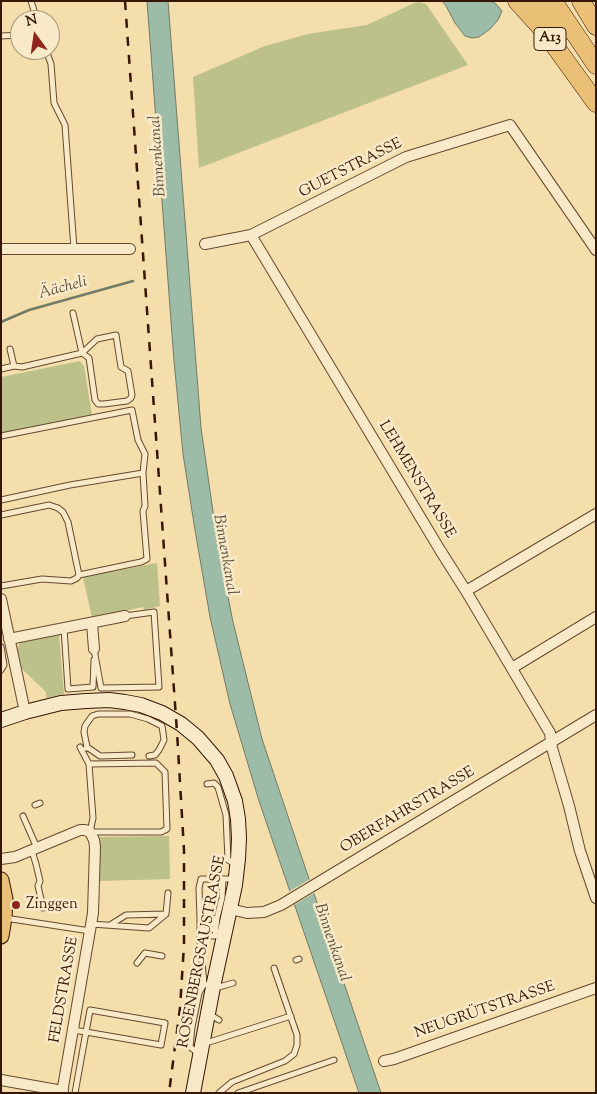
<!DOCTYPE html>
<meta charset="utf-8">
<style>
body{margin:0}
#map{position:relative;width:597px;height:1094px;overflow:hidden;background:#f4deac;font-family:"Sorts Mill Goudy",serif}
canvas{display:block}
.frame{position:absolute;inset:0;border:2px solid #361604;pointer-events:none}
.north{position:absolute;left:10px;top:10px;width:50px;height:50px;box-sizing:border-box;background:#f8eac9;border:1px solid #aa957a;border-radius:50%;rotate:346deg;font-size:14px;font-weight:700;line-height:20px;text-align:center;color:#361604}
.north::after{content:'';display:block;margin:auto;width:18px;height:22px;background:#8f2418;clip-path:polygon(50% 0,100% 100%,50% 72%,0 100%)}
</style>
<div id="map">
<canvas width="597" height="1094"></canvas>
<div class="frame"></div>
<div class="north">N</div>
</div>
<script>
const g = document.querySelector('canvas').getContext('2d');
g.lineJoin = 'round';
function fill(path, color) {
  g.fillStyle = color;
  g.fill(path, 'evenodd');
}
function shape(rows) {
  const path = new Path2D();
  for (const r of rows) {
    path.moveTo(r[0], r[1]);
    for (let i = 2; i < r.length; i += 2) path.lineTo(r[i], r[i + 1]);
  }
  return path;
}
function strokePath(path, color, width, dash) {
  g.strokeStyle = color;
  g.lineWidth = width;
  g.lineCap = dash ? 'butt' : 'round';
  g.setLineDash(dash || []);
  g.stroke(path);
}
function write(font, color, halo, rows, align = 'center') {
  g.font = font + ' "Sorts Mill Goudy",serif';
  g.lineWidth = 5;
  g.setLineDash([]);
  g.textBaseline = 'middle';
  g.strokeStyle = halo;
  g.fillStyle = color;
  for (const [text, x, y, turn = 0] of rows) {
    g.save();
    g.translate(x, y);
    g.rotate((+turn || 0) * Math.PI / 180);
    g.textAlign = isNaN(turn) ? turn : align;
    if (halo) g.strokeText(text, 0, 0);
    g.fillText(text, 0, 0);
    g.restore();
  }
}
fill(shape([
 [419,2,426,4,468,65,199,168,193,77,265,46,308,34,367,25,412,4],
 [80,361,84,366,92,415,1,434,1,377],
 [157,563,160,606,144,610,143,607,92,618,83,577],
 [59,634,64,694,46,698,46,692,22,669,17,650,19,644,23,641],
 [169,836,170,879,100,881,99,837]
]), '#bbc189');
const water = shape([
 [147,1,168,1,201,428,218,546,233,622,262,739,381,1093,359,1093,259,801,230,704,210,617,195,530,183,454,174,361,147,1],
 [442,1,491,1,496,4,502,11,498,20,490,29,479,37,472,38,465,36,455,23,446,6,442,1]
]);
fill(water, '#9cbca8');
strokePath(water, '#737a66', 1);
fill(shape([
 [312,878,316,892,292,906,288,892]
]), '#f4deac');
strokePath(shape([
 [1,322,29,310,133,281]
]), '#737a66', 2.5);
const lane = shape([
 [31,1,37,20],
 [1,36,20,35],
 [46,50,51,64,54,103,65,125,74,249],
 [10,349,14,366],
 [1,369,14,366,22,367,82,353,97,339,116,335,121,367,128,371,132,395,131,398,127,401,104,404,98,404,95,400,89,358,82,353,73,313],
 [1,436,132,410,138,440,145,454,143,473,70,485,1,500],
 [1,515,49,505,58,508,63,512,68,522,79,575,77,578,71,581,42,579,1,586],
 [79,575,141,562,147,559,143,511,145,506,143,473],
 [64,628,68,689,93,687,94,660],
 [1,647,4,665,1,670],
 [94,649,101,688,159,687,154,612,125,616],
 [80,747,89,764,93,818,90,832,161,832,167,829,165,772,156,763,89,764],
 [87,747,84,732,85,726,92,716,98,714,130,714,148,719,162,726,164,740,159,750,155,755,149,756],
 [86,748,87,747,100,756,132,755],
 [207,784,214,783,218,787,226,815,228,860,235,864],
 [35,805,40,803],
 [23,816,37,848],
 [32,851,36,864,40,881,38,886,43,908],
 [5,918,90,931],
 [200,919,199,888,201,879,223,879],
 [91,924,149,928,166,914,168,893],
 [200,924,216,924],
 [110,925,126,915,166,914],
 [200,930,216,929],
 [200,936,215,936,217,918],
 [296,960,299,959],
 [137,963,145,953,162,956],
 [233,983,219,987,213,987,204,984,200,941,200,919,217,918,222,898,223,879,235,879],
 [208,1013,219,1020],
 [73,1030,86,1032,161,1045,165,1023,90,1010,86,1032,75,1093],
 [203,1044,291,1016],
 [199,1054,190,1047,192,1027,199,993,204,984],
 [219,1093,232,1082,285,1061,294,1054,297,1045,297,1035,274,968],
 [238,1093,334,1060]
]);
const street = shape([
 [251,235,440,550,466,591,550,733,552,748,569,806,580,851,596,898],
 [205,244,251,235,406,157,510,125,596,250],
 [1,249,130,249],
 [466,591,596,514],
 [1,599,25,712],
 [92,623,94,649],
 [9,639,125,616],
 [512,668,596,617],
 [1,859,15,857,80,830,85,830,90,832,94,840,95,847,93,913,62,1093],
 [230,909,247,913,264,912,281,905,596,715],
 [384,1061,394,1059,596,988],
 [1,1080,63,1091]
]);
const secondary = shape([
 [1,720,25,712,61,703,86,701,109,700,125,702,141,705,162,713,181,724,198,738,217,760,226,776,235,801,238,819,239,838,238,859,235,885,213,987,193,1093]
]);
const primary = shape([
 [1,880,5,899,4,918,1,936]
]);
const highway = shape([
 [517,1,544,31,596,103],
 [537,1,559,34],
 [553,1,596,65],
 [581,1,596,26]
]);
strokePath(lane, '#66482e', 7);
strokePath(street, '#66482e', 12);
strokePath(secondary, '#361604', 16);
strokePath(primary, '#361604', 17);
strokePath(highway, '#361604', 19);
strokePath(lane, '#f8eac9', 5);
strokePath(street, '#f8eac9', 10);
strokePath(secondary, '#f8eac9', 14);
strokePath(primary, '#eabf76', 15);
strokePath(highway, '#eabf76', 18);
strokePath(shape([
 [125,1,177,732,184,850,184,945,180,1008,169,1093]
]), '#361604', 2.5, [9, 9]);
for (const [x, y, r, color] of [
 [16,905,5,"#8f2418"]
]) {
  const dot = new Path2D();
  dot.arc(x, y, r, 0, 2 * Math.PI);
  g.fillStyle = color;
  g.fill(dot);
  strokePath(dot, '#f8eac9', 2);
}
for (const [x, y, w] of [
 [550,39,32]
]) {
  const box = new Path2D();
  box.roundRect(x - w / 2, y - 11.5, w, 23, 4);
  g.fillStyle = '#f8eac9';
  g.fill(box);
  strokePath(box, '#361604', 1);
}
write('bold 14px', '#361604', null, [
 ["A13",550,39]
]);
write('15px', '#361604', '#f8eac9', [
 ["GUETSTRASSE",351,169,-27],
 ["LEHMENSTRASSE",416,480,59],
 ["OBERFAHRSTRASSE",408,811,-31],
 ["ROSENBERGSAUSTRASSE",203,952,-79],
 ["FELDSTRASSE",65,990,-80],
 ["NEUGRÜTSTRASSE",485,1011,-19]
]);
write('15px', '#361604', '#f8eac9', [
 ["Zinggen",26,905]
], 'left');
write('italic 16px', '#5a503d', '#f8eac9', [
 ["Binnenkanal",159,156,-94],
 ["Äächeli",63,289,-15],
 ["Binnenkanal",224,555,80],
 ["Binnenkanal",331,943,71]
]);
</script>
